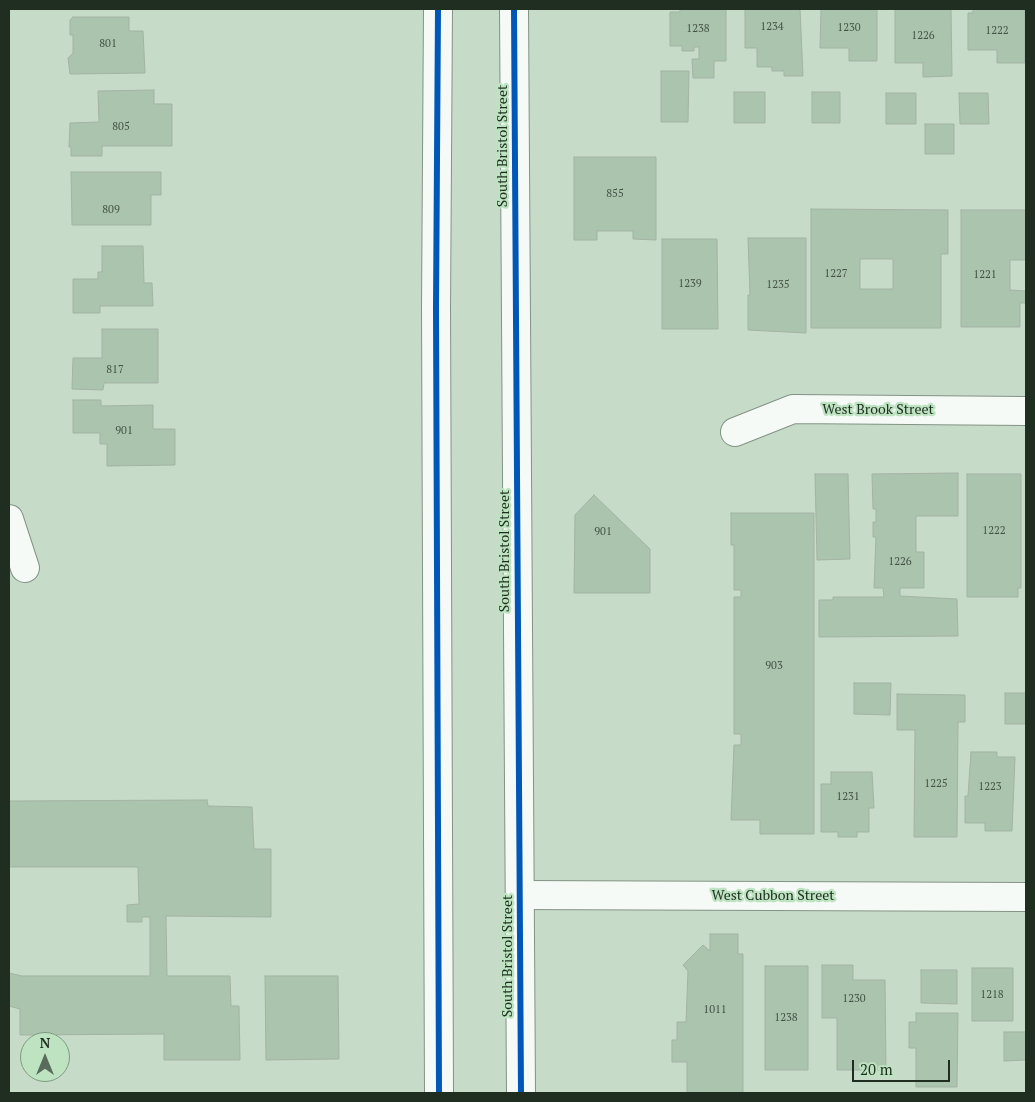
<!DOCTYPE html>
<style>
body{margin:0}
#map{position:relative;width:1035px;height:1102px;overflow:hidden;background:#c6dbc8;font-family:"PT Serif",serif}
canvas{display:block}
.frame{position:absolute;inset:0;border:10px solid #1f2e21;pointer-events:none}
.north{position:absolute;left:20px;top:1032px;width:50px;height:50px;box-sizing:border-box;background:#bee3c1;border:1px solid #7e9b81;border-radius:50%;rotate:0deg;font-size:14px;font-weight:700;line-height:20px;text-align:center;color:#1f2e21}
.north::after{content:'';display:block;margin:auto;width:18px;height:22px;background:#596b5b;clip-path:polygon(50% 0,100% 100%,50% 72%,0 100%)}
.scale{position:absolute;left:852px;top:1060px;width:98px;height:22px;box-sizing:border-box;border:2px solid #1f2e21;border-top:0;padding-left:6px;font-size:15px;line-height:18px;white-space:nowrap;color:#1f2e21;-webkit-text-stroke:4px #bee3c1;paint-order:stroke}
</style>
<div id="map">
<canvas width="1035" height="1102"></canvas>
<div class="frame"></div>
<div class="north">N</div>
<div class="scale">20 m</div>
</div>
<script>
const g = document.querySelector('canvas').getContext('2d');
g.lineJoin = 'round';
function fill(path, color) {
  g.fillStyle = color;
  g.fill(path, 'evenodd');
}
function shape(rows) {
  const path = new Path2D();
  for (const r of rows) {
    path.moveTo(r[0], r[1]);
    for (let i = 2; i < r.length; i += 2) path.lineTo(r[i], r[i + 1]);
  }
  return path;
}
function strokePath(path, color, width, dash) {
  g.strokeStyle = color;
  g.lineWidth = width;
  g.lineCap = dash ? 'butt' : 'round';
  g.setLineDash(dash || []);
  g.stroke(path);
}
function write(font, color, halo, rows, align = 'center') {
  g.font = font + ' "PT Serif",serif';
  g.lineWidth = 4.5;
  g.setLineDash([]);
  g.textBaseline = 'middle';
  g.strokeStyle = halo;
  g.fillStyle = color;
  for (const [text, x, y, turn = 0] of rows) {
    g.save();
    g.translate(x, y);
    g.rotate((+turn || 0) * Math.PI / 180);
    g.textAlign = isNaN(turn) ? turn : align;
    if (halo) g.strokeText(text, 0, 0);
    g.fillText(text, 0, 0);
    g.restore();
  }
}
const building = shape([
 [680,9,726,9,726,61,714,61,714,78,693,78,692,59,699,59,699,47,694,47,694,51,682,51,682,46,670,46,670,12,680,12,680,9],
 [745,9,800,9,803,76,784,76,784,71,772,71,772,67,757,67,757,48,745,48,745,9],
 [821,9,877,9,877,61,849,61,849,48,820,48,821,9],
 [895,9,951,9,952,76,923,77,923,63,895,63,895,9],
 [973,9,1025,9,1025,63,997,63,997,50,968,50,968,13,973,13,973,9],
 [73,17,129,17,129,31,143,31,145,73,70,74,68,58,73,53,73,35,70,35,70,20,73,17],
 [661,71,689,71,688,122,661,122,661,71],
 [154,90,154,104,172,104,172,146,102,146,102,156,71,156,71,147,69,147,70,123,99,122,98,91,154,90],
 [734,92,765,92,765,123,734,123,734,92],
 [812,92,840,92,840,123,812,123,812,92],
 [886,93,916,93,916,124,886,124,886,93],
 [959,93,988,93,989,124,960,124,959,93],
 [925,124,954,124,954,154,925,154,925,124],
 [574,157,656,157,656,240,633,239,633,231,597,231,597,240,574,240,574,157],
 [71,172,161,172,161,195,151,195,151,225,72,225,71,172],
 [811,209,948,210,948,254,941,254,941,328,811,328,811,209],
 [860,259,893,259,893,289,860,289,860,259],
 [961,210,1026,210,1026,260,1010,260,1010,290,1026,291,1026,303,1020,303,1020,327,961,327,961,210],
 [748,238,806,238,806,333,748,330,748,295,750,295,748,238],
 [662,239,717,239,718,329,662,329,662,239],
 [102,246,143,246,144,283,152,283,153,306,100,306,100,313,73,313,73,279,98,279,98,272,102,272,102,246],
 [102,329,158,329,158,383,104,383,103,390,72,389,73,358,102,358,102,329],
 [73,400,101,400,101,406,153,405,153,429,175,429,175,465,107,466,107,444,100,444,100,433,73,433,73,400],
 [958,473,958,516,916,516,916,552,924,552,924,588,900,588,900,596,957,599,958,636,819,637,819,600,833,600,833,597,884,597,883,588,874,588,876,537,873,537,873,522,876,522,876,509,873,509,872,474,958,473],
 [815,474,848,474,850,559,817,560,815,474],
 [967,474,1021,474,1021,588,1018,588,1018,597,967,597,967,474],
 [594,495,650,549,650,593,574,593,575,515,594,495],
 [731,513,814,513,814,834,760,834,760,820,731,820,734,745,741,745,741,734,734,734,734,597,741,597,741,590,734,590,734,545,731,545,731,513],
 [854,683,891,683,890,715,854,714,854,683],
 [1005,693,1026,693,1026,724,1005,724,1005,693],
 [897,694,965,695,965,722,958,722,957,837,914,837,915,730,897,730,897,694],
 [971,752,997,752,997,757,1015,757,1012,831,985,831,985,823,965,823,965,796,968,796,971,752],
 [831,772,872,772,874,808,869,808,869,832,857,832,857,837,838,837,838,832,821,832,821,784,831,784,831,772],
 [207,800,208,806,252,807,254,849,271,849,271,917,166,916,167,976,230,976,231,1006,239,1006,240,1060,164,1060,164,1034,20,1035,20,1009,9,1006,9,973,22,976,150,976,150,917,142,917,142,922,127,922,127,905,139,904,138,867,9,867,9,801,207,800],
 [710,934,738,934,738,954,743,954,743,1093,687,1093,687,1062,672,1062,672,1040,677,1040,677,1022,686,1022,688,971,683,965,703,945,710,951,710,934],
 [822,965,853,965,853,980,885,980,886,1070,837,1070,837,1018,822,1018,822,965],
 [765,966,808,966,808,1070,765,1070,765,966],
 [972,968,1013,968,1013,1021,972,1021,972,968],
 [921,970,957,970,957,1004,921,1003,921,970],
 [265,976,338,976,339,1059,266,1060,265,976],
 [916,1013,958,1013,957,1087,916,1087,916,1048,909,1048,909,1022,916,1022,916,1013],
 [1004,1032,1026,1032,1026,1060,1004,1061,1004,1032]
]);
fill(building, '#abc4ae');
strokePath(building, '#a3b3a4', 1);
const minor = shape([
 [735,432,793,409,1026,411],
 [9,519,25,568],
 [520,895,1026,897]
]);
const primary = shape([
 [438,9,436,307,439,1093],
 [514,9,521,1093]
]);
strokePath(minor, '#839385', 30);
strokePath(primary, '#839385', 30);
strokePath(minor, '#f6faf7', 28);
strokePath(primary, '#f6faf7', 28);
strokePath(shape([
 [438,9,436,307,439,1093],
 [514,9,521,1093]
]), '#0057b8', 6);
write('11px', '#435445', null, [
 ["1234",772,27],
 ["1230",849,28],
 ["1238",698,29],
 ["1222",997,31],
 ["1226",923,36],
 ["801",108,44],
 ["805",121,127],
 ["855",615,194],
 ["809",111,210],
 ["1227",836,274],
 ["1221",985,275],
 ["1239",690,284],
 ["1235",778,285],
 ["817",115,370],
 ["901",124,431],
 ["1222",994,531],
 ["901",603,532],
 ["1226",900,562],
 ["903",774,666],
 ["1225",936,784],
 ["1223",990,787],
 ["1231",848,797],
 ["1218",992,995],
 ["1230",854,999],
 ["1011",715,1010],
 ["1238",786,1018]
]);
write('14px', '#1f2e21', '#bee3c1', [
 ["South Bristol Street",503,146,-90],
 ["West Brook Street",878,410],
 ["South Bristol Street",505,551,-90],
 ["West Cubbon Street",773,896],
 ["South Bristol Street",508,956,-90]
]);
</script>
